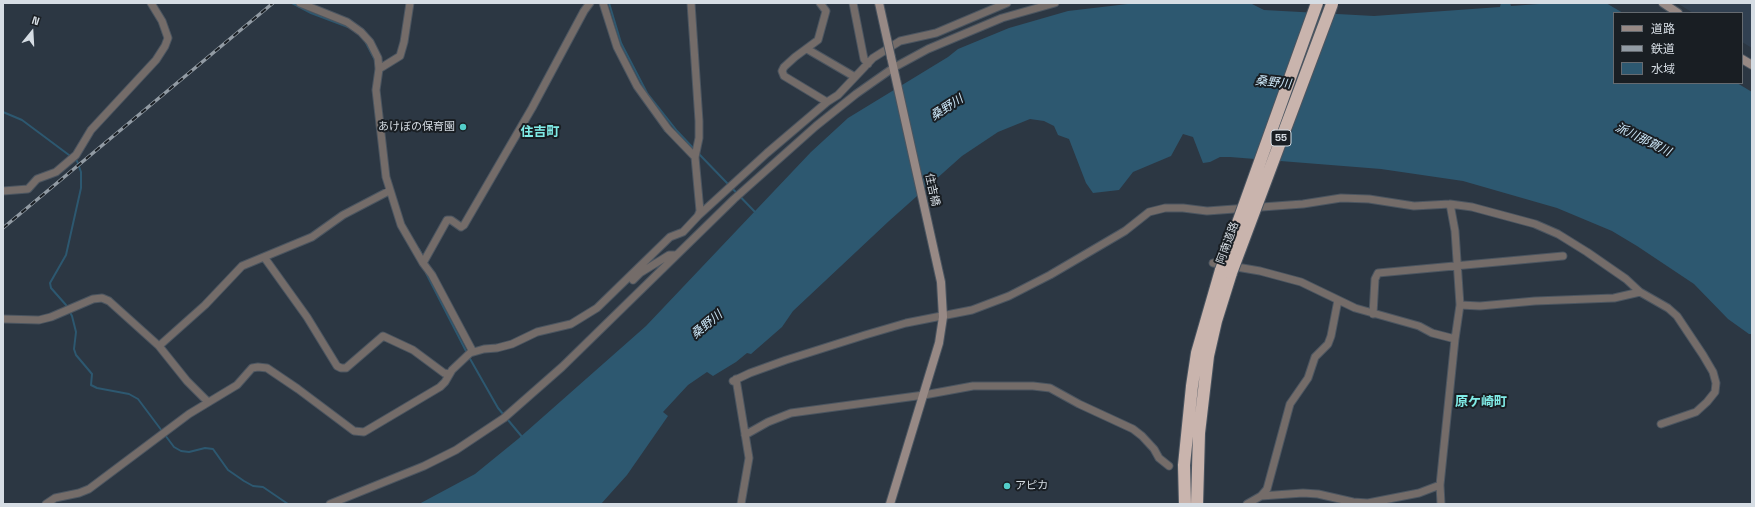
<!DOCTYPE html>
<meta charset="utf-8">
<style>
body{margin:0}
#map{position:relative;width:1755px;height:507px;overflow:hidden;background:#2c3743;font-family:"Space Grotesk","Noto Sans JP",sans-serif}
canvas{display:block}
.frame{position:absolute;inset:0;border:4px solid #d6dde4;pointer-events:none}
.legend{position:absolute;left:1613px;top:12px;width:130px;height:72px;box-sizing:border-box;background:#191e23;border:1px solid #656a70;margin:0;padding:5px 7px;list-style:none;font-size:12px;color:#d6dde4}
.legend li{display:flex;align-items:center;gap:8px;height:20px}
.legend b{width:20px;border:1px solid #656a70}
.north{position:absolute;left:12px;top:12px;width:40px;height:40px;-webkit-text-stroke:3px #191e23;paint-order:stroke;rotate:18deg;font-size:11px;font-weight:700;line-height:16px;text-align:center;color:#d6dde4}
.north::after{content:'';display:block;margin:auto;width:14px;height:18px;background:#d6dde4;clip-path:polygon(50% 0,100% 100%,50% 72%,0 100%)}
</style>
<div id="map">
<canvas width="1755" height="507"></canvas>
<div class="frame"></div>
<ul class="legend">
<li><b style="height:5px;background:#978985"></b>道路</li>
<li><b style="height:5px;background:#929ba4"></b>鉄道</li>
<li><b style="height:11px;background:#2d5870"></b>水域</li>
</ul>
<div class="north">N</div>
</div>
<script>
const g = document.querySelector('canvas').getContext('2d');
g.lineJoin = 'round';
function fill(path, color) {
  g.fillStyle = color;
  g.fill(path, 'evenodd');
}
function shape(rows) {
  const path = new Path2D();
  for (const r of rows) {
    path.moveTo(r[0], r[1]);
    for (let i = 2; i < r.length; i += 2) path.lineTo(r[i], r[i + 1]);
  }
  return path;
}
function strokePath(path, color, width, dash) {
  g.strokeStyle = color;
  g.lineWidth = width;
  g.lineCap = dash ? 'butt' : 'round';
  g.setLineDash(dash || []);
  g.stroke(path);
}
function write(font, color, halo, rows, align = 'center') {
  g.font = font + ' "Space Grotesk","Noto Sans JP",sans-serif';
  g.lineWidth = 4;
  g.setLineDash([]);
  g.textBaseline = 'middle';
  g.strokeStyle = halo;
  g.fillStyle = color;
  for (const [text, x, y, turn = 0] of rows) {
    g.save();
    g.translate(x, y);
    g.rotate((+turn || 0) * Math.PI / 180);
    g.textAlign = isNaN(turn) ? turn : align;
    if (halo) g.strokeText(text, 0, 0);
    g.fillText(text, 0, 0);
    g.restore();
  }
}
fill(shape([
 [1677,3,1752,3,1752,48,1742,42,1742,13,1693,13]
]), '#314051');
fill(shape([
 [1136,3,1250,3,1264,10,1374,16,1500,7,1501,3,1510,3,1511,6,1553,3,1606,3,1623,13,1614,13,1614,83,1737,83,1752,92,1752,334,1749,334,1728,319,1694,284,1637,246,1612,231,1557,208,1463,181,1381,169,1230,157,1220,157,1210,162,1203,163,1193,137,1183,134,1171,156,1133,172,1119,190,1093,193,1086,183,1069,139,1058,135,1054,126,1044,121,1030,119,998,132,962,156,889,221,793,311,782,327,751,354,747,353,736,362,713,376,707,372,688,385,663,412,668,416,627,475,601,504,419,504,475,474,518,439,646,326,811,152,848,118,948,57,958,49,1009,28,1068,11]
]), '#2d5870');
strokePath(shape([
 [292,3,311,13,348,27],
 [609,3,621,43,647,93,677,131,695,150],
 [366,43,376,62],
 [3,112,22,120,77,161,81,172,81,188,66,255,50,283,51,288,66,305,72,316,76,332,74,349,76,355,92,374,91,385,97,388,129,394,138,399,162,431],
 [698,153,756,213],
 [419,249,423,257],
 [426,273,467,353],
 [469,357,498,408,523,438],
 [165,435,174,447,181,451,189,452,205,448,213,449,228,470,244,481,253,486,263,487,288,504]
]), '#2d5870', 2);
const street = shape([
 [300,3,347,22,361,32,370,42,378,58,379,69,376,90,386,177,401,225,423,263,432,275,473,352],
 [603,3,617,47,637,86,668,129,695,157],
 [820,3,826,11,818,40,795,57,784,67,782,71,784,76,827,102],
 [853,3,864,59,868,64],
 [807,49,855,77],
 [379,69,400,56,404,42,410,3],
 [3,191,28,189,37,179,56,172,76,155,91,130,156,60,165,46,168,38,162,21,151,3],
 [698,216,767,153,827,102,838,95,873,58,900,41,936,33,1007,3],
 [264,257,307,317,337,366,341,368,346,368,383,336,413,350,444,373,449,374],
 [423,263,447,220,451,220,461,227,464,225,532,108,584,11,590,3],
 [1213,263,1260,271,1301,282,1355,308,1419,326,1432,333,1455,339],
 [633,280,640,273,669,255,675,255],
 [1460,305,1480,306,1535,301,1614,298,1640,292],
 [1373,314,1375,279,1378,273,1563,256],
 [3,319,39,320,51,317,93,299,102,298,109,301,159,346,187,381,208,402],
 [159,346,205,305,242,266,312,237,343,215,389,191],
 [736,379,749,458,741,504],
 [733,381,750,373,786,360,865,335,906,323,972,310,1009,296,1050,275,1125,231,1149,212,1165,208,1183,208,1207,211,1303,204,1341,198,1369,199,1414,206,1450,204,1472,207,1535,224,1558,234,1587,252,1626,279,1640,292,1668,308,1677,316,1703,355,1713,372,1716,383,1715,392,1707,402,1696,412,1661,424],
 [745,435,768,422,791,413,924,395,973,386,1033,386,1050,388,1079,404,1133,429,1142,436,1154,449,1159,458,1169,466],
 [1261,496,1303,493,1318,494,1353,502,1368,503,1419,493,1440,485],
 [46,504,55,498,79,493,89,489,189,414,237,385,252,368,258,367,267,368,298,389,354,431,364,432,440,387,445,382,452,370,470,353,484,349,497,348,512,344,537,332,571,324,597,308,670,237,683,232,698,216,700,211,695,157,699,138,699,121,691,3],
 [330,504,424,466,456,450,504,418,562,367,734,199,816,126,856,94,893,68,928,49,1002,18,1055,3],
 [1247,504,1261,496,1267,489,1290,404,1308,378,1315,357,1328,344,1331,336,1338,300],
 [1441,504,1440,485,1455,339,1460,305,1455,231,1450,204]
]);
const secondary = shape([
 [1663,3,1678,13],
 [1742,59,1752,65],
 [890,504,939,343,943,317,941,282,891,57]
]);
const highway = shape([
 [1185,504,1184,465,1192,386,1197,353,1221,270],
 [1197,504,1199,433,1208,356,1216,321,1231,273]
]);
strokePath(street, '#4b5560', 9);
strokePath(secondary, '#4b5560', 10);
strokePath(highway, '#4b5560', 14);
strokePath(street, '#746c69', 7);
strokePath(secondary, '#978985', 8);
strokePath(highway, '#c9b4ad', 12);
const rail = shape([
 [3,228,273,3]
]);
strokePath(rail, '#929ba4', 3.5);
strokePath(rail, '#191e23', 2, [6]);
const secondaryBridge = shape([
 [879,3,891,57]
]);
const highwayBridge = shape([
 [1221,270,1317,3],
 [1231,273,1332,4]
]);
strokePath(secondaryBridge, '#4b5560', 10, []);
strokePath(highwayBridge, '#4b5560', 14, []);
strokePath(secondaryBridge, '#978985', 8);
strokePath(highwayBridge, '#c9b4ad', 12);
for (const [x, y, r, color] of [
 [463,127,4,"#53cdc9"],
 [1007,486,4,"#53cdc9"]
]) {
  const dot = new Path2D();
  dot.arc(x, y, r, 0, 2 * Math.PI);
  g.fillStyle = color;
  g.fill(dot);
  strokePath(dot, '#191e23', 1.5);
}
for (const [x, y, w] of [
 [1281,138,20]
]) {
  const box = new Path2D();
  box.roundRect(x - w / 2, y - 8, w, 16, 3);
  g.fillStyle = '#191e23';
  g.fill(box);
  strokePath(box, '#d6dde4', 1);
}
write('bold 10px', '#d6dde4', null, [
 ["55",1281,138]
]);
write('11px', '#d6dde4', '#191e23', [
 ["あけぼの保育園",455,127],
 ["アピカ",1015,486,"left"]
], 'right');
write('11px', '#d6dde4', '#191e23', [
 ["住吉橋",932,190,77],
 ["阿南道路",1228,243,-70]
]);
write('italic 12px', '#cde8f9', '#191e23', [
 ["桑野川",1273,83,6],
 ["桑野川",947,108,-33],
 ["派川那賀川",1643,140,26],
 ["桑野川",707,325,-40]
]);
write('bold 13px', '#80ebe6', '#191e23', [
 ["住吉町",540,132],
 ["原ケ崎町",1481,402]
]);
</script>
